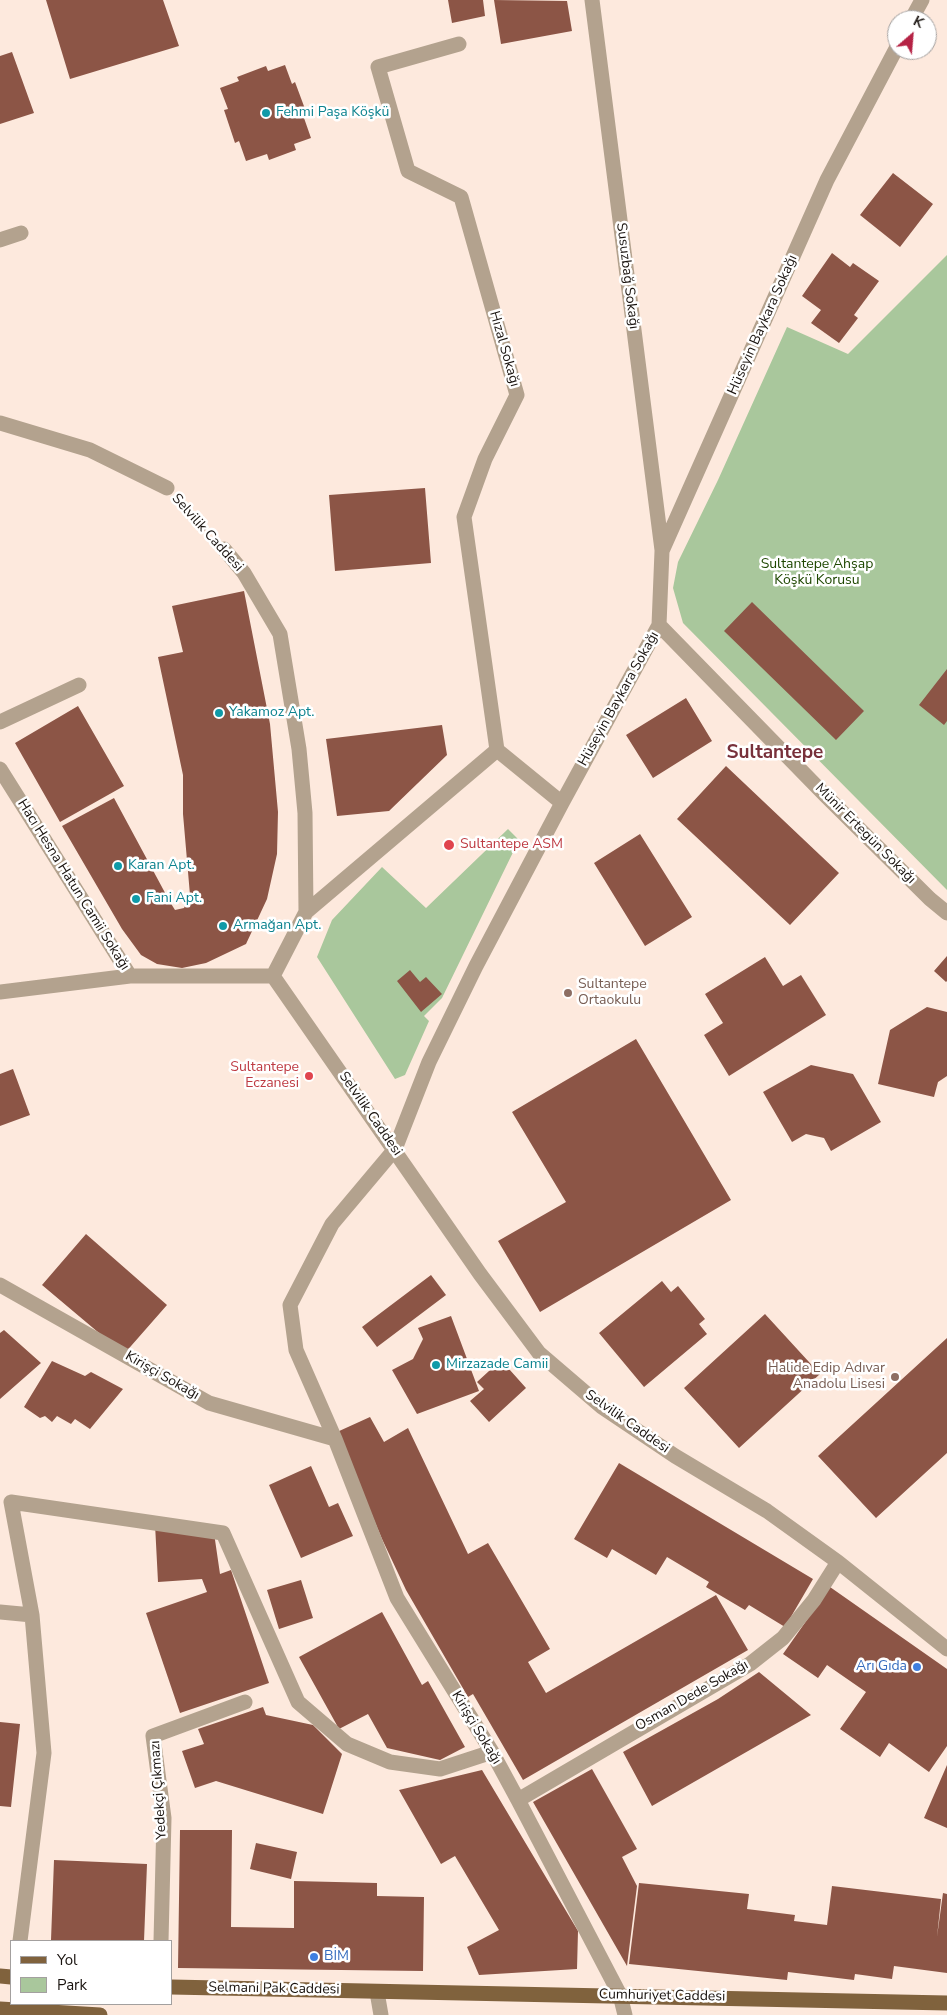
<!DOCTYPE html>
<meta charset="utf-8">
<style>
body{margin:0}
#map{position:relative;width:947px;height:2015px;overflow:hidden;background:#fde9dd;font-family:"Nunito Sans",sans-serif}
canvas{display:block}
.legend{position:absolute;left:10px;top:1940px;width:162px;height:65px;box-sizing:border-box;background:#fff;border:1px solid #a3a09f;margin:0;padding:6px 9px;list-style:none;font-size:15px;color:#18120e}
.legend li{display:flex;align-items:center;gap:10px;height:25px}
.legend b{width:25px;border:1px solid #a3a09f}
.north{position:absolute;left:887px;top:10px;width:50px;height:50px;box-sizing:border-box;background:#fff;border:1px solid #a3a09f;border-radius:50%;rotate:27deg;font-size:14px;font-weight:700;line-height:20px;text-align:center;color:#18120e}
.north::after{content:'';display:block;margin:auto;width:18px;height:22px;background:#b52345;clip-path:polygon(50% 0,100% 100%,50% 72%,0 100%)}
</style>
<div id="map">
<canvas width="947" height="2015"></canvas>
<ul class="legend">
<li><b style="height:6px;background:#80623d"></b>Yol</li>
<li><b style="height:14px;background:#a9c79c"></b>Park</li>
</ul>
<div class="north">K</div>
</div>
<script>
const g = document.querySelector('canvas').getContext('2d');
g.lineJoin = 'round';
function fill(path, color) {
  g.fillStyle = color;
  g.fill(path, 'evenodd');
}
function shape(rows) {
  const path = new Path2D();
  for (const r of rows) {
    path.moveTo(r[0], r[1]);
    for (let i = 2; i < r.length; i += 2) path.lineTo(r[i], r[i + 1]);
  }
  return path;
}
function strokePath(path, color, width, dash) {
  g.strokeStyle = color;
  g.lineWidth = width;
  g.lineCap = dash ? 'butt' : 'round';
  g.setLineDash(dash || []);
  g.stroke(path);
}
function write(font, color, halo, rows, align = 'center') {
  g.font = font + ' "Nunito Sans",sans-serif';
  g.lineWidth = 5;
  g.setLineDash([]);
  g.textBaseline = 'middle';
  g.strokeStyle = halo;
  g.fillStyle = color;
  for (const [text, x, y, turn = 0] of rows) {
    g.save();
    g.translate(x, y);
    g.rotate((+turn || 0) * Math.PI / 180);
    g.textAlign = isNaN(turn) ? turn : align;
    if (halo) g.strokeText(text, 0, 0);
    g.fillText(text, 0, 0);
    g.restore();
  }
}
fill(shape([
 [947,255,947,890,683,623,673,588,678,562,718,480,787,327,848,354],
 [508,829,519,840,442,998,424,1016,429,1021,405,1075,395,1079,317,957,332,920,382,867,426,908]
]), '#a9c79c');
fill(shape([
 [46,0,163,0,179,46,70,79],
 [448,0,483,0,485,16,452,23],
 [494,0,567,1,572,31,501,44],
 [12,52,34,113,0,124,0,56],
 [285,65,292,84,295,82,308,117,304,118,311,138,294,144,296,150,269,160,267,154,246,161,239,141,235,143,224,110,228,109,220,88,239,81,237,77,266,66,268,71],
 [893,173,933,204,900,247,860,215],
 [832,253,850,267,853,263,879,281,854,315,858,318,839,343,811,323,821,310,802,296],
 [425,488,431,563,335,571,329,495],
 [244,591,270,724,278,812,277,854,267,899,246,944,206,963,182,968,157,964,141,955,122,929,62,826,114,798,170,902,175,910,184,908,190,895,183,814,183,775,158,657,183,652,172,606],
 [752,602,864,711,836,740,724,631],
 [947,669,947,721,944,725,919,705],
 [686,698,712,741,653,778,626,735],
 [78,706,124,786,60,822,15,743],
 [442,725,447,755,389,811,337,816,326,739],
 [726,766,839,873,790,925,677,819],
 [640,834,692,917,645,946,594,863],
 [947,956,947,981,946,982,934,971],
 [765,957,783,986,801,975,826,1015,729,1076,704,1035,723,1023,705,994],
 [410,970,420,982,426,977,442,994,421,1012,397,981],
 [927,1007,947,1012,947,1076,938,1082,934,1097,878,1084,890,1030],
 [636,1039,731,1200,540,1312,498,1241,566,1202,512,1112],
 [811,1065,853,1074,881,1122,831,1151,824,1138,806,1134,792,1142,763,1092],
 [13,1069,30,1115,0,1126,0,1074],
 [86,1234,167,1305,124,1354,42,1285],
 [431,1275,446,1295,377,1347,362,1327],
 [662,1281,671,1292,678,1286,705,1319,699,1324,707,1334,644,1387,599,1333],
 [765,1314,820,1374,739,1448,684,1388],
 [451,1316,479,1391,417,1414,392,1370,413,1359,423,1339,418,1328],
 [4,1330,41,1363,0,1399,0,1333],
 [947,1338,947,1453,876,1518,818,1456],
 [501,1360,526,1388,489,1422,470,1401,484,1389,477,1382],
 [52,1361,85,1376,91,1372,123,1389,90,1429,75,1419,71,1424,57,1416,52,1422,45,1416,40,1418,24,1407],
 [370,1417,384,1442,408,1428,468,1554,488,1543,550,1649,528,1662,546,1693,716,1595,748,1650,523,1780,473,1694,468,1697,406,1590,382,1539,337,1432],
 [619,1463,813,1579,785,1627,749,1605,745,1610,706,1587,709,1582,667,1557,656,1575,612,1549,607,1558,574,1539],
 [311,1466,329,1507,338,1503,353,1536,301,1558,269,1485],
 [155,1524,214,1533,220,1574,231,1570,269,1683,180,1713,146,1613,207,1592,202,1579,158,1582],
 [301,1580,313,1618,279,1629,267,1590],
 [830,1587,947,1669,947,1746,929,1772,889,1743,880,1757,840,1729,866,1692,827,1665,818,1678,783,1654],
 [382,1612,422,1685,428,1681,465,1747,440,1760,387,1748,368,1714,339,1729,299,1657],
 [759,1672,811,1715,652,1806,623,1752,718,1699],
 [263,1707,266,1715,313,1725,342,1754,323,1814,216,1781,195,1788,182,1751,204,1744,198,1729],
 [0,1722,20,1724,11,1807,0,1806],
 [947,1765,947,1828,924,1818],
 [592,1769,637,1849,622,1857,637,1886,627,1966,533,1802],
 [482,1770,578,1931,577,1969,479,1975,467,1947,499,1930,455,1856,441,1864,399,1790],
 [180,1830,232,1830,231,1927,294,1928,294,1881,377,1883,377,1896,424,1897,423,1971,178,1968],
 [256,1843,297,1852,291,1879,250,1869],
 [54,1860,147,1864,144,1941,51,1940],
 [639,1883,749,1894,747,1909,795,1915,794,1921,827,1925,832,1886,941,1899,937,1937,943,1893,947,1894,947,1973,894,1966,892,1979,855,1974,854,1980,788,1972,787,1980,629,1964]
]), '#8c5546');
strokePath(shape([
 [182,504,208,532]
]), '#978981', 3, [2.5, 4]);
strokePath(shape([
 [592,0,662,550],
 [911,20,922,0],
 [459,44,378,67,408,171,461,197,517,395,485,459,464,517,497,750,562,803],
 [0,240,21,233],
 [0,423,90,450,167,488],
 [224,549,244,573,280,634,299,749,305,813,306,912,273,976],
 [659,625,825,795,930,899,947,913],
 [0,722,79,685],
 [0,769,130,976],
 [306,912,497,750],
 [273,976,480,1274,539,1353,602,1407,675,1456,767,1511,838,1562,947,1649],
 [0,992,130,976,273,976],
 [0,1285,209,1403,335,1439],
 [0,1612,32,1615],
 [518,1800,750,1664,783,1638,814,1600,838,1562],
 [20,1941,44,1753,32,1615,11,1502,223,1533,298,1702,347,1744,390,1762,440,1769,492,1752],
 [161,1941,164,1818,153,1736,245,1702],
 [377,1992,381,2015],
 [625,2015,620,1995,518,1800,492,1752,397,1598,335,1439,296,1350,290,1305,332,1224,395,1149,429,1062,476,966,562,803,659,625,662,551,827,180,897,47]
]), '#b3a28e', 15);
strokePath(shape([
 [0,1976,11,1977],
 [171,1987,947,2003],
 [0,2009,100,2015]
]), '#80623d', 15);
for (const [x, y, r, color] of [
 [266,113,5,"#0f9aa8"],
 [219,713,5,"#0f9aa8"],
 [449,845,6,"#e0444e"],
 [118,866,5,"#0f9aa8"],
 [136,899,5,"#0f9aa8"],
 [223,926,5,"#0f9aa8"],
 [568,993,5,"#8d6e63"],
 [309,1076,5,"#e0444e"],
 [436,1365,5,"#0f9aa8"],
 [895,1377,5,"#8d6e63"],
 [917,1667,5,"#3f7fe0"],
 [314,1957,5,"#3f7fe0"]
]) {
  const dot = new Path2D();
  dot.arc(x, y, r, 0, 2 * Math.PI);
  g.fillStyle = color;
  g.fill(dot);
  strokePath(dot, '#fff', 2);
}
write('14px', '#0d838f', '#fff', [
 ["Fehmi Paşa Köşkü",276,113],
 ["Yakamoz Apt.",229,713],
 ["Karan Apt.",128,866],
 ["Fani Apt.",146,899],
 ["Armağan Apt.",233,926],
 ["Mirzazade Camii",446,1365]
], 'left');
write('14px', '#18120e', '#fff', [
 ["Susuzbağ Sokağı",627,276,83],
 ["Hüseyin Baykara Sokağı",763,325,-66],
 ["Hızal Sokağı",504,349,74],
 ["Selvilik Caddesi",207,533,48],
 ["Hüseyin Baykara Sokağı",619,699,-61],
 ["Münir Ertegün Sokağı",865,834,45],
 ["Hacı Hesna Hatun Camii Sokağı",73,885,58],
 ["Selvilik Caddesi",370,1114,55],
 ["Kirişçi Sokağı",162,1376,30],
 ["Selvilik Caddesi",627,1422,35],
 ["Osman Dede Sokağı",692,1696,-30],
 ["Kirişçi Sokağı",476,1728,59],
 ["Yedekçi Çıkmazı",159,1790,-94],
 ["Selmani Pak Caddesi",274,1989,1],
 ["Cumhuriyet Caddesi",662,1996,1]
]);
write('14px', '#1e4700', '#fff', [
 ["Sultantepe Ahşap",817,565],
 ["Köşkü Korusu",817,581]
]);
write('14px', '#be3a42', '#fff', [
 ["Sultantepe ASM",460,845],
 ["Sultantepe",299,1068,"right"],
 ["Eczanesi",299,1084,"right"]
], 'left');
write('14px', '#785e54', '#fff', [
 ["Sultantepe",578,985],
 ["Ortaokulu",578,1001],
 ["Halide Edip Adıvar",885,1369,"right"],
 ["Anadolu Lisesi",885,1385,"right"]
], 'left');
write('14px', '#366cbe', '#fff', [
 ["Arı Gıda",907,1667],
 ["BİM",324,1957,"left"]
], 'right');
write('bold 19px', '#78313b', '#fff', [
 ["Sultantepe",775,753]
]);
</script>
